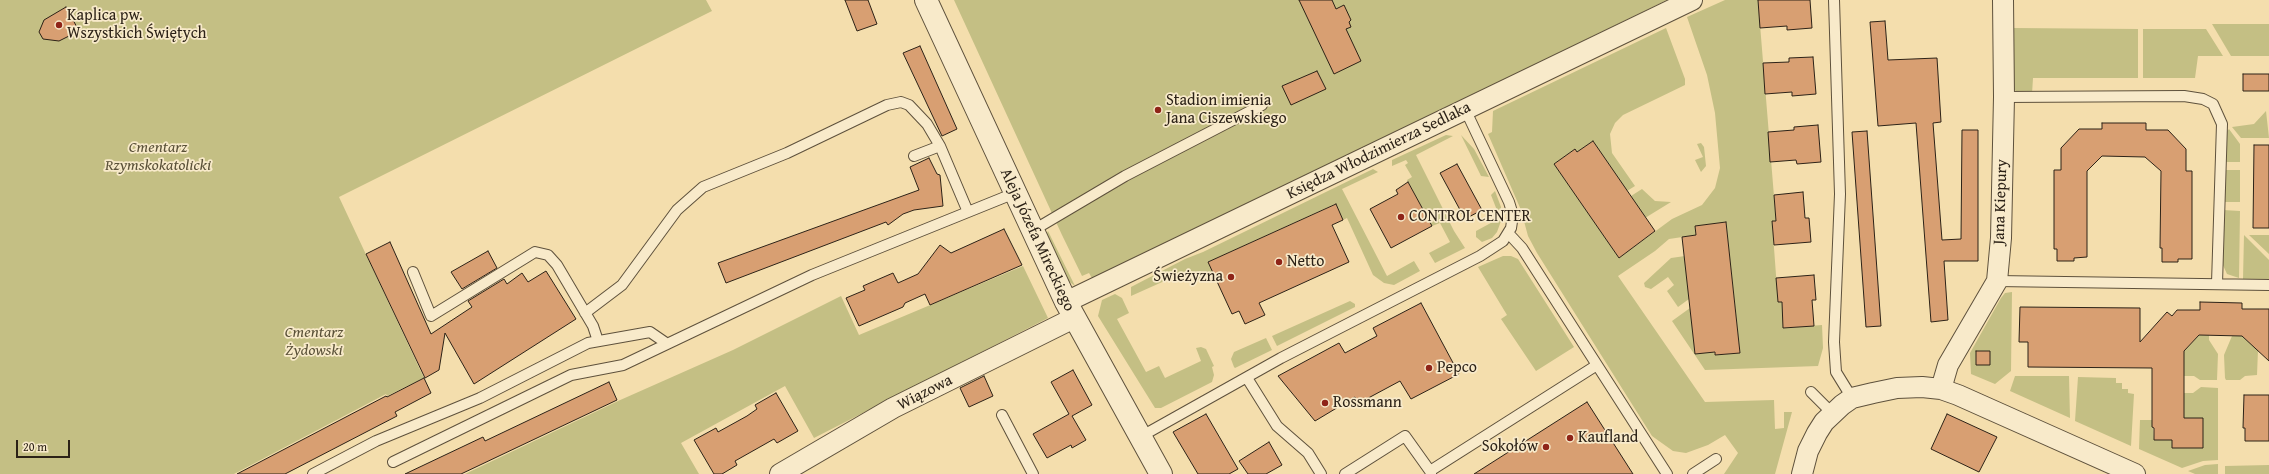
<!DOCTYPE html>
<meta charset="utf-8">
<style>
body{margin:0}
#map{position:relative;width:2269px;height:474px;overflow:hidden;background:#f4dead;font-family:"Gentium Book Plus",serif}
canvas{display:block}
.scale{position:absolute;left:16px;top:440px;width:54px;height:18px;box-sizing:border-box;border:2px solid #2c2217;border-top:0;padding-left:5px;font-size:12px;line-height:14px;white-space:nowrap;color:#2c2217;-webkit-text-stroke:3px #f8eaca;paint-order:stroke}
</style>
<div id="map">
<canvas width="2269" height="474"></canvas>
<div class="scale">20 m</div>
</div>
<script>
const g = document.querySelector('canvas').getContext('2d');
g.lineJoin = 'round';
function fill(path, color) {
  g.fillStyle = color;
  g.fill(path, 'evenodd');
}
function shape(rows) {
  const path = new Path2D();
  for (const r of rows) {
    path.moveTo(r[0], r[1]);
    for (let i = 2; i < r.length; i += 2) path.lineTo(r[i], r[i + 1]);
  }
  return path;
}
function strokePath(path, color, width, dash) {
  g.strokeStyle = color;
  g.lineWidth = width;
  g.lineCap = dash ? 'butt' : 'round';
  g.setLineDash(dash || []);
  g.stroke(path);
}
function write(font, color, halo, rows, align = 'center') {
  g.font = font + ' "Gentium Book Plus",serif';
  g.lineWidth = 3.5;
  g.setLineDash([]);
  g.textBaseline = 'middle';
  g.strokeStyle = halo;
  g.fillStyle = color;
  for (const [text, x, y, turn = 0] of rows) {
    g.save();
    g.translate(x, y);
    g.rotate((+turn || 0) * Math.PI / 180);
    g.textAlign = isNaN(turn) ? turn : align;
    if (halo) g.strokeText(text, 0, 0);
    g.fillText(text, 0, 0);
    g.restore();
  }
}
fill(shape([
 [0,0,706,0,712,11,339,197,424,378,387,396,386,394,234,474,0,474],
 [954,0,1667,0,1093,280,1089,273,1082,276,1062,235],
 [1725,0,1758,0,1776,221,1772,221,1778,302,1782,302,1784,328,1822,325,1823,348,1818,366,1705,370,1672,321,1690,308,1715,355,1740,353,1726,222,1695,226,1696,235,1669,239,1655,251,1618,276,1705,402,1774,400,1775,429,1784,428,1784,412,1792,412,1775,474,1724,474,1738,453,1725,435,1708,445,1686,453,1673,451,1652,436,1537,253,1528,236,1521,210,1488,134,1492,132,1493,111,1666,28,1685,79,1685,85,1623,115,1615,123,1610,134,1612,153,1635,186,1627,191,1593,141,1577,152,1575,149,1554,164,1619,258,1672,219,1702,205,1715,188,1720,168,1715,113,1707,75,1687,17],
 [2212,24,2269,24,2269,56,2231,56],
 [2014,28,2138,29,2138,78,2033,78,2032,94,2019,93,2013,89],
 [2143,29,2206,29,2223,56,2198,56,2195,78,2143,78],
 [2266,111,2269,138,2241,138,2232,127,2254,124],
 [2229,129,2240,144,2240,162,2223,162,2224,135],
 [1446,135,1453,136,1416,155,1454,231,1465,248,1435,263,1429,253,1450,242,1440,223,1432,226,1407,180,1412,177,1405,165,1408,163,1406,160,1392,166,1392,160],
 [1461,135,1474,149,1489,177,1481,176],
 [1701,143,1704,147,1706,166,1701,172,1695,160,1703,157,1697,144],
 [1373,169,1378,172,1342,189,1387,276,1414,261,1420,271,1394,285,1384,283,1373,275,1347,218,1343,220,1335,204,1208,262,1213,273,1194,282,1189,270,1131,296,1131,287,1185,259,1203,252],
 [2224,170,2240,170,2240,202,2223,202],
 [1642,189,1655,201,1671,202,1645,218,1631,196],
 [1495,191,1501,207,1501,221,1497,232,1492,238,1482,242,1476,237,1476,231,1500,218,1491,195],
 [2223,210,2240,211,2239,278,2227,274,2222,263],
 [1048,231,1075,286,1067,280,1046,235],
 [2244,235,2269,260,2269,279,2243,279],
 [2249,235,2269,235,2269,254],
 [1503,256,1511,256,1518,259,1574,347,1536,371,1501,319,1507,315,1478,267],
 [1685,256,1689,299,1678,307,1667,291,1674,285,1668,277,1651,289,1645,287,1644,283,1671,258],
 [1023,266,1048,318,814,438,785,386,681,443,699,474,465,474,618,401,733,350,841,296,859,335],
 [2012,292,2011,371,1995,384,1971,374,1970,353,2001,298,2005,293],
 [1115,294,1122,298,1129,313,1117,319,1146,372,1159,366,1165,378,1201,361,1196,348,1201,347,1206,349,1214,366,1212,367,1214,375,1212,382,1161,408,1155,408,1098,316,1102,300],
 [1350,301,1355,304,1355,307,1277,346,1272,336],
 [2199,335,2209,335,2209,340,2218,354,2217,380,2200,380,2194,376,2184,376,2184,351],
 [2232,336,2242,336,2258,350,2257,375,2245,376,2240,380,2226,380,2225,378,2224,355],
 [1266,338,1272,350,1235,368,1234,367,1231,359,1234,352],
 [2015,376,2069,376,2070,418,2010,391],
 [2078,377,2116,378,2116,383,2122,383,2122,389,2128,389,2128,393,2134,394,2131,446,2075,421],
 [2201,387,2218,388,2218,460,2203,461,2182,468,2139,449,2140,420,2152,420,2154,440,2172,440,2172,448,2203,448,2203,418,2184,418,2184,393,2193,393],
 [2218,464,2218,474,2195,474,2188,471,2205,465],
 [2269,465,2269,474,2225,474,2225,466]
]), '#c4bf84');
const building = shape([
 [845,0,868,0,877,24,857,31,845,0],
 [1299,0,1332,0,1336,9,1344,5,1351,20,1349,22,1351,27,1346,29,1361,61,1334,74,1299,0],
 [1758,0,1810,0,1812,28,1787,30,1787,26,1760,28,1758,0],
 [66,7,79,31,59,41,43,39,39,32,44,20,66,7],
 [1885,21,1888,60,1937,58,1941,122,1933,123,1942,240,1961,239,1962,130,1978,130,1978,261,1944,261,1948,320,1931,322,1916,123,1878,126,1870,22,1885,21],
 [920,46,957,129,942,136,903,53,920,46],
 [1813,57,1816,94,1792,96,1792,92,1765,94,1763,63,1789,62,1789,58,1813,57],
 [1317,71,1326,89,1291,105,1282,86,1317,71],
 [2243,74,2269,74,2269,91,2243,91,2243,74],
 [2102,123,2146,123,2146,130,2168,130,2186,149,2186,171,2192,171,2192,259,2178,259,2178,262,2162,262,2162,248,2160,248,2161,171,2145,157,2102,156,2087,171,2087,257,2074,258,2074,261,2057,261,2057,249,2054,249,2054,170,2061,170,2061,148,2079,129,2102,129,2102,123],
 [1818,125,1821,162,1797,164,1796,160,1770,162,1768,132,1794,130,1794,127,1818,125],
 [1867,131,1881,326,1866,327,1852,132,1867,131],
 [1593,141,1655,231,1619,258,1554,164,1575,149,1577,152,1593,141],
 [2254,145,2269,145,2269,228,2253,228,2254,145],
 [929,158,937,174,940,175,943,206,914,210,903,214,888,225,886,222,726,283,718,263,919,190,910,167,929,158],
 [1457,164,1482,210,1465,219,1440,173,1457,164],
 [1408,182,1432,226,1391,248,1370,209,1398,194,1396,190,1408,182],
 [1803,192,1805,218,1809,218,1811,242,1774,245,1772,221,1776,221,1774,195,1803,192],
 [1336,204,1343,220,1332,225,1349,262,1259,303,1265,315,1245,324,1239,311,1232,314,1208,262,1336,204],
 [1726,222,1740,353,1715,355,1715,352,1695,354,1682,237,1696,235,1695,226,1726,222],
 [1004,229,1022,265,930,305,925,294,905,303,903,307,859,326,846,298,865,290,863,286,893,273,898,283,918,274,940,245,951,253,1004,229],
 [390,242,431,334,472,307,468,301,504,279,507,284,522,273,528,282,546,271,576,319,474,384,445,333,439,370,425,378,366,254,390,242],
 [488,251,497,268,462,289,451,272,488,251],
 [1814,275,1816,300,1812,300,1814,326,1783,328,1782,302,1778,302,1776,278,1814,275],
 [2200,302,2242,303,2242,309,2269,309,2269,361,2242,336,2199,335,2184,351,2184,418,2203,418,2203,448,2172,448,2172,440,2154,440,2154,428,2152,427,2152,368,2028,367,2028,342,2019,342,2020,307,2140,308,2140,342,2167,312,2172,316,2177,310,2200,310,2200,302],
 [1421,303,1459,374,1411,399,1400,381,1359,403,1355,397,1315,421,1278,376,1339,343,1345,353,1377,336,1373,328,1421,303],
 [1976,351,1990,351,1990,365,1976,365,1976,351],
 [1073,370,1092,405,1072,416,1086,440,1072,448,1071,445,1047,458,1033,434,1069,414,1051,382,1073,370],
 [984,376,993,396,969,407,960,388,984,376],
 [424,378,431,393,395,412,397,416,285,474,237,474,386,396,387,397,424,378],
 [609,382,617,400,461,474,405,474,483,437,485,441,609,382],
 [776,393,798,431,777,443,774,439,735,461,737,465,722,474,714,474,694,440,716,428,718,432,747,416,757,409,755,405,776,393],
 [2244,395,2269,395,2269,441,2245,441,2245,428,2243,428,2244,395],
 [1587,402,1633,474,1474,474,1587,402],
 [1206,414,1238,469,1229,474,1198,474,1173,432,1206,414],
 [1947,414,1997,437,1979,472,1931,449,1947,414],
 [1269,442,1282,465,1266,474,1248,474,1239,461,1269,442]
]);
fill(building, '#d89f72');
strokePath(building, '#2c2217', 1);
const service = shape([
 [1834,0,1840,194,1834,342,1836,372,1852,398],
 [2004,97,2184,96,2203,99,2213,104,2222,124,2217,283],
 [914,156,940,146,968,212],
 [1032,231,1125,176,1262,105],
 [413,272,431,316,535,252,548,255,557,265,593,326,598,341],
 [1997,281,2269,285],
 [585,313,622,285,677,210,703,187,787,153,887,105,901,102,909,105,927,124,940,146],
 [1597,365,1667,474],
 [1247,378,1277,426,1308,453,1321,474],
 [1811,392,1832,413],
 [1002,415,1033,474],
 [1140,437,1281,358,1480,256,1503,241,1511,228,1513,215,1509,202,1465,109],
 [393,462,571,375,623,365,812,275,1015,193],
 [313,474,376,441,480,398,588,343,650,332,666,343],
 [1345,474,1405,436,1430,471],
 [1431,474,1430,471,1597,365,1522,248,1509,234],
 [1693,474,1716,459]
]);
const minor = shape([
 [1066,302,1692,0],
 [1941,389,1948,365,1997,281,2001,238,2004,97,2003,0],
 [780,474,893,408,1074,318],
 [1802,474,1808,451,1817,433,1824,422,1842,405,1852,398,1873,393,1897,388,1922,387,1941,389,1958,395,2135,474]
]);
const tertiary = shape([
 [926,0,1066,302,1161,474]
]);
strokePath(service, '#5e513c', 12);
strokePath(minor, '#5e513c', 22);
strokePath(tertiary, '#5e513c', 24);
strokePath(service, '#f8eaca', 10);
strokePath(minor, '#f8eaca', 20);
strokePath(tertiary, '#f8eaca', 22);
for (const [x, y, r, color] of [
 [59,25,4,"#8f2418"],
 [1158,110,4,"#8f2418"],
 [1401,217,4,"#8f2418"],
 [1279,262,4,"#8f2418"],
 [1231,277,4,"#8f2418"],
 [1429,368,4,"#8f2418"],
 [1325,403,4,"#8f2418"],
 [1570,438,4,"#8f2418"],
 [1546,447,4,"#8f2418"]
]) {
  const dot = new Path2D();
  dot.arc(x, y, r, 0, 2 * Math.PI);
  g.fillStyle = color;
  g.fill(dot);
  strokePath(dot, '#f8eaca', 1.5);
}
write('16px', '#2c2217', '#f8eaca', [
 ["Kaplica pw.",67,16],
 ["Wszystkich Świętych",67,34],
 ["Stadion imienia",1166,101],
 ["Jana Ciszewskiego",1166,119],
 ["CONTROL CENTER",1409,217],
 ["Netto",1287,262],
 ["Świeżyzna",1223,277,"right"],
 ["Pepco",1437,368],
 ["Rossmann",1333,403],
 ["Kaufland",1578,438],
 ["Sokołów",1538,447,"right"]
], 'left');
write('italic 16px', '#5a5138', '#f8eaca', [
 ["Cmentarz",158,148],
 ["Rzymskokatolicki",158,166],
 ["Cmentarz",314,333],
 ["Żydowski",314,351]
]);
write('16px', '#2c2217', '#f8eaca', [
 ["Księdza Włodzimierza Sedlaka",1379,151,-26],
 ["Jana Kiepury",2001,202,-88],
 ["Aleja Józefa Mireckiego",1037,240,65],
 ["Wiązowa",925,393,-27]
]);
</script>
